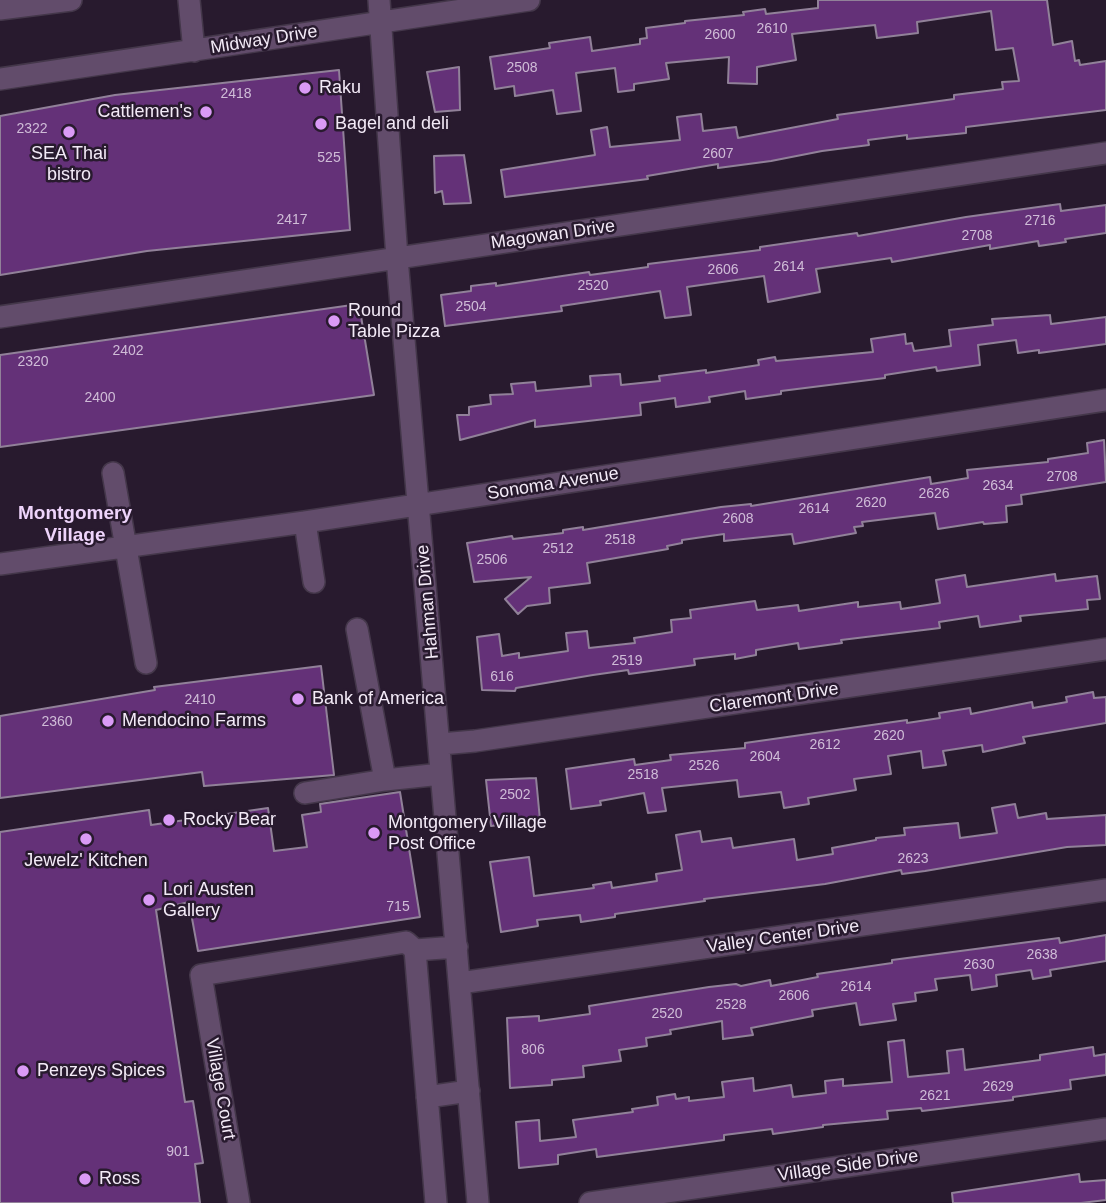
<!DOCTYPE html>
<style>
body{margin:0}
canvas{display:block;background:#281a2e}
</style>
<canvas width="1106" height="1203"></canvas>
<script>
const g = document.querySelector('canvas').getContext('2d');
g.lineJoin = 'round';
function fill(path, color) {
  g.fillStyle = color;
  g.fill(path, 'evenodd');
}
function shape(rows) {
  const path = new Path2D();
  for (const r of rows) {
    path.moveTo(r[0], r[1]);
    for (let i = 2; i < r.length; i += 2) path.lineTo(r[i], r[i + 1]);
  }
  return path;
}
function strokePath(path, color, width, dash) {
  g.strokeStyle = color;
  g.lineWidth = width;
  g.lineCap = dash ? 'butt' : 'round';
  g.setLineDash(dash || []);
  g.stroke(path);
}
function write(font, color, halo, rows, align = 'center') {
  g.font = font + ' Helvetica,sans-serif';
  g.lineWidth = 5;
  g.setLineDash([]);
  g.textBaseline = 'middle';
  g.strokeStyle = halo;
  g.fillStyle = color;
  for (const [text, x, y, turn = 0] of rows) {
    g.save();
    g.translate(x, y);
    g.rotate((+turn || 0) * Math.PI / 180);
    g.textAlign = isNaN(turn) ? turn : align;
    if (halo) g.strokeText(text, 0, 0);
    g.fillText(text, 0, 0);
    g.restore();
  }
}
const building = shape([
 [818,0,1047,0,1053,45,1072,41,1075,61,1079,60,1080,65,1106,61,1106,110,966,127,966,133,907,139,907,135,868,140,869,145,822,151,771,161,718,168,718,164,647,176,648,179,505,197,501,170,595,155,591,130,607,127,610,147,680,140,677,117,701,114,703,131,736,127,738,138,838,119,837,115,954,99,954,95,1003,89,1002,82,1019,81,1013,48,996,50,991,11,917,22,918,33,877,38,875,25,792,34,796,60,757,67,757,84,728,83,729,57,666,63,669,79,634,84,634,90,618,92,615,68,576,73,581,111,557,114,553,90,515,96,514,86,495,89,490,57,550,48,549,43,590,37,592,51,640,44,640,39,647,38,646,28,685,23,685,21,744,15,743,12,765,9,766,14,818,8,818,0],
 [459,67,460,110,435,112,427,72,459,67],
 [339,70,350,230,147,251,0,275,0,116,115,95,339,70],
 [464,155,471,203,444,204,442,191,435,193,434,156,464,155],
 [1060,204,1061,211,1106,205,1106,233,1065,239,1066,242,1039,246,1038,241,990,249,990,245,892,262,891,258,816,269,820,292,768,302,764,276,687,287,691,315,665,318,660,291,561,306,562,311,445,326,441,295,471,291,471,286,496,283,496,286,589,272,590,275,648,267,648,264,760,250,760,247,857,233,858,236,966,217,1060,204],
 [359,304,374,395,0,447,0,355,359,304],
 [1050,315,1051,324,1106,317,1106,344,1039,353,1039,350,1018,353,1016,340,978,345,980,365,937,371,936,367,885,375,885,378,781,391,781,394,746,399,745,391,709,397,710,402,676,407,675,398,640,403,641,415,535,427,535,420,460,440,457,415,469,415,469,407,491,404,490,395,513,394,511,384,535,382,536,391,591,386,590,376,620,374,621,385,660,381,659,376,706,370,706,373,759,365,758,360,775,357,776,361,873,352,871,339,905,334,906,344,912,343,914,351,951,346,949,330,993,325,992,319,1050,315],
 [1104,440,1106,482,1021,495,1022,504,1006,506,1007,522,984,524,983,522,938,529,935,513,862,522,863,526,854,527,856,533,794,544,792,534,724,541,724,534,682,540,682,543,667,546,668,549,587,563,590,583,549,588,550,603,527,606,518,614,505,599,531,577,474,582,467,543,512,536,513,539,563,533,563,530,583,527,583,530,721,507,751,504,751,506,930,477,931,484,968,478,967,470,1048,462,1048,459,1088,453,1087,443,1104,440],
 [1055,574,1056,581,1097,576,1100,599,1087,600,1088,609,1020,616,1021,621,980,627,978,616,939,622,940,628,841,640,842,643,799,649,798,643,756,650,756,655,735,659,735,654,694,659,695,665,629,674,628,670,593,675,516,688,515,691,482,690,477,637,499,634,502,656,519,653,519,658,568,651,566,633,587,631,589,648,635,643,634,638,672,632,671,620,691,618,690,610,755,601,757,610,798,605,799,611,858,602,858,607,900,602,901,609,940,603,936,580,965,575,967,587,1055,574],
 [321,666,334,775,204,786,202,772,0,798,0,716,155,690,154,687,321,666],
 [1093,692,1094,698,1106,697,1106,723,1023,737,1025,743,983,752,982,745,943,751,946,765,923,768,921,751,888,756,891,774,854,779,856,790,808,798,809,804,784,808,781,792,739,797,737,780,662,788,666,811,648,813,644,793,600,801,601,805,571,809,566,769,634,759,635,765,671,760,670,755,745,748,745,743,907,720,907,723,940,718,939,713,970,708,971,714,1032,702,1033,708,1067,702,1066,697,1093,692],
 [536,778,540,820,491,826,486,780,536,778],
 [400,792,420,917,198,951,189,902,156,910,185,1102,193,1101,203,1163,195,1164,200,1203,0,1203,0,832,149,810,151,825,268,808,274,851,307,847,302,815,321,812,320,804,400,792],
 [1015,804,1018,818,1046,813,1047,819,1106,815,1106,845,1067,847,925,871,902,874,901,870,825,884,704,899,705,901,615,914,615,917,581,922,580,915,537,920,538,926,501,932,490,862,529,857,534,896,594,888,593,885,611,882,612,888,657,881,656,874,682,870,676,835,700,831,702,842,731,838,733,848,794,839,797,860,833,854,832,848,876,840,876,838,905,835,904,828,958,823,960,838,997,833,992,808,1015,804],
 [1106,935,1106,961,1050,970,1051,976,1033,979,1031,970,996,975,997,986,972,990,970,975,935,979,937,990,915,993,916,1001,893,1004,896,1020,860,1025,856,1003,812,1010,813,1016,751,1028,753,1035,723,1039,722,1021,670,1030,671,1034,646,1038,647,1046,619,1050,621,1061,583,1066,584,1077,552,1080,552,1085,510,1088,507,1018,539,1016,539,1021,590,1014,589,1006,709,987,736,984,741,986,770,980,771,986,818,977,817,974,892,963,892,960,1059,938,1060,943,1106,935],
 [904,1040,908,1077,949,1073,947,1051,963,1049,965,1070,1040,1060,1040,1055,1093,1047,1094,1056,1106,1054,1106,1075,1070,1080,1071,1089,1013,1097,1013,1100,922,1111,921,1108,887,1111,888,1119,823,1125,823,1127,773,1134,772,1129,724,1135,724,1140,597,1157,596,1149,558,1155,558,1164,519,1168,516,1122,539,1120,540,1141,576,1137,573,1120,633,1112,632,1109,658,1105,657,1097,675,1094,676,1099,689,1097,689,1101,724,1097,722,1082,753,1078,754,1091,791,1085,793,1097,826,1093,825,1081,843,1079,843,1086,892,1082,888,1042,904,1040],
 [1079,1174,1080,1182,1106,1180,1106,1200,1081,1203,953,1203,952,1193,1079,1174]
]);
fill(building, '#643178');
strokePath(building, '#918199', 2);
const minor = shape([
 [189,0,194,51],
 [379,0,397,258,478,1203],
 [0,9,71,0],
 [0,79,529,0],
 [0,317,1106,153],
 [113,473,146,663],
 [305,522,314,582],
 [0,564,305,522,1106,400],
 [357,629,385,780,441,774],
 [441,744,475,741,1106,649],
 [305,793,385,780],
 [415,950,436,1203],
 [460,983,1106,890],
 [427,1097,469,1091],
 [239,1203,201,975,406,942,415,950,457,947],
 [590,1203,1106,1129]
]);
strokePath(minor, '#44374a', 24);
strokePath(minor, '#624c6b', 21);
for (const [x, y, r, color] of [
 [305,88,7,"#da9af6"],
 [206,112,7,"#da9af6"],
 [321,124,7,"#da9af6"],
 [69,132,7,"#da9af6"],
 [334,321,7,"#da9af6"],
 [298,699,7,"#da9af6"],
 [108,721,7,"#da9af6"],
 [169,820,7,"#da9af6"],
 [374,833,7,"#da9af6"],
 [86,839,7,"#da9af6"],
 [149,900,7,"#da9af6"],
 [23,1071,7,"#da9af6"],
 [85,1179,7,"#da9af6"]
]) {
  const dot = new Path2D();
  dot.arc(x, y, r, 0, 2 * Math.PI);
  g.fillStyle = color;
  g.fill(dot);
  strokePath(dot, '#281a2e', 2.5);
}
write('14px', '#cfbcd7', null, [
 ["2610",772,29],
 ["2600",720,35],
 ["2508",522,68],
 ["2418",236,94],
 ["2322",32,129],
 ["2607",718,154],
 ["525",329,158],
 ["2417",292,220],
 ["2716",1040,221],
 ["2708",977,236],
 ["2614",789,267],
 ["2606",723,270],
 ["2520",593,286],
 ["2504",471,307],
 ["2402",128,351],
 ["2320",33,362],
 ["2400",100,398],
 ["2708",1062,477],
 ["2634",998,486],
 ["2626",934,494],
 ["2620",871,503],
 ["2614",814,509],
 ["2608",738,519],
 ["2518",620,540],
 ["2512",558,549],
 ["2506",492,560],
 ["2519",627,661],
 ["616",502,677],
 ["2410",200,700],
 ["2360",57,722],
 ["2620",889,736],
 ["2612",825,745],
 ["2604",765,757],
 ["2526",704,766],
 ["2518",643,775],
 ["2502",515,795],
 ["2623",913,859],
 ["715",398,907],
 ["2638",1042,955],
 ["2630",979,965],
 ["2614",856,987],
 ["2606",794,996],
 ["2528",731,1005],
 ["2520",667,1014],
 ["806",533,1050],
 ["2629",998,1087],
 ["2621",935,1096],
 ["901",178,1152]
]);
write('18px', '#f3eaf7', '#281a2e', [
 ["Midway Drive",264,40,-9],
 ["Magowan Drive",553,235,-8],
 ["Sonoma Avenue",553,484,-9],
 ["Hahman Drive",428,602,-95],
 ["Claremont Drive",774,698,-8],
 ["Valley Center Drive",783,937,-8],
 ["Village Court",220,1089,80],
 ["Village Side Drive",848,1166,-8]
]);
write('18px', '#f3eaf7', '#281a2e', [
 ["Raku",319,88],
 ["Cattlemen's",192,112,"right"],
 ["Bagel and deli",335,124],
 ["SEA Thai",69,154,"center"],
 ["bistro",69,175,"center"],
 ["Round",348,311],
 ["Table Pizza",348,332],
 ["Bank of America",312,699],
 ["Mendocino Farms",122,721],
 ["Rocky Bear",183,820],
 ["Montgomery Village",388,823],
 ["Post Office",388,844],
 ["Jewelz' Kitchen",86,861,"center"],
 ["Lori Austen",163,890],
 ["Gallery",163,911],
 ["Penzeys Spices",37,1071],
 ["Ross",99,1179]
], 'left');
write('bold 19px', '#eed4fb', '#281a2e', [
 ["Montgomery",75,514],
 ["Village",75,536]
]);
</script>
